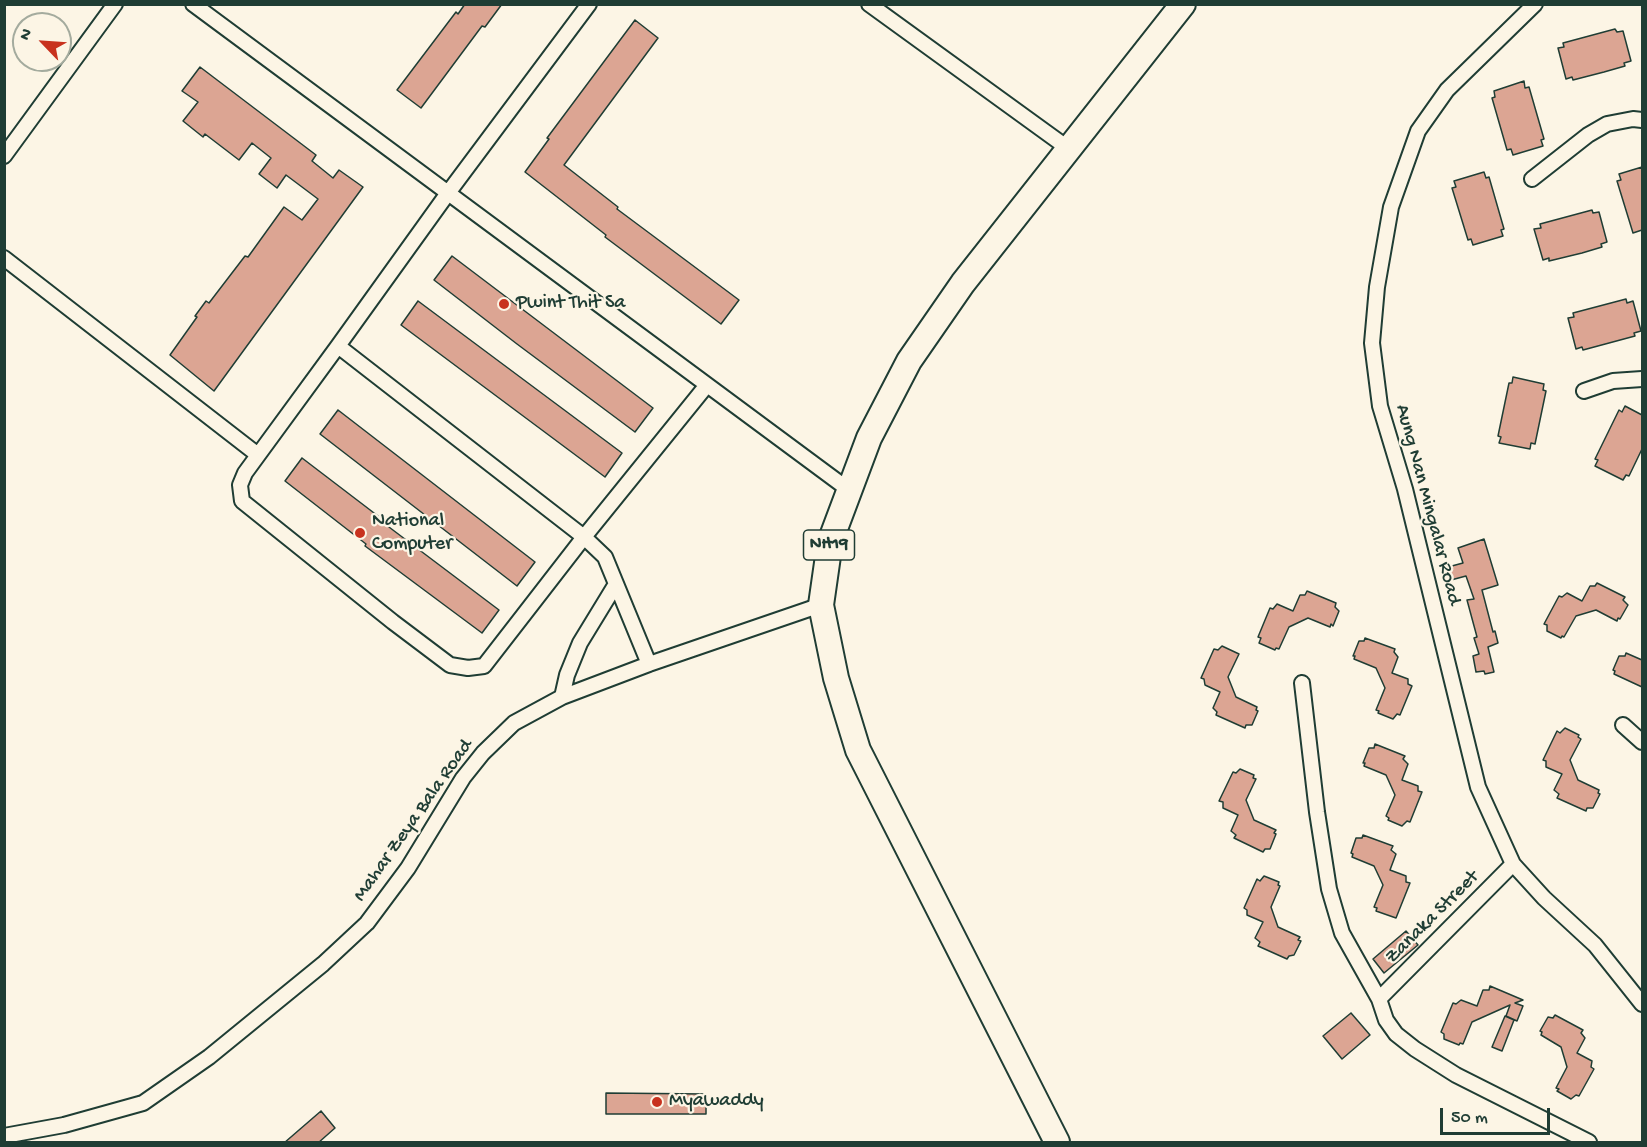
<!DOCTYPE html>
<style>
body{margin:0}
#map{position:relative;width:1647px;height:1147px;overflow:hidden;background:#fcf5e5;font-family:"Gochi Hand",sans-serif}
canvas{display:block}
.frame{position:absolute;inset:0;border:6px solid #1f3d34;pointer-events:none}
.north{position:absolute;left:12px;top:12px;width:60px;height:60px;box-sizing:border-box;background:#fcf5e5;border:2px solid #a4ab9e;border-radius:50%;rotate:295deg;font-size:16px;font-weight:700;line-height:24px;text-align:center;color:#1f3d34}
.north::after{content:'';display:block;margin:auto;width:21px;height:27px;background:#c8321e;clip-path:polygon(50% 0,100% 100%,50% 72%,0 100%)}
.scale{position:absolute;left:1440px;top:1108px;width:110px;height:27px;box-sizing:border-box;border:3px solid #1f3d34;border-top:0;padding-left:8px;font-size:18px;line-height:21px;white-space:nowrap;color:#1f3d34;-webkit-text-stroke:4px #fcf5e5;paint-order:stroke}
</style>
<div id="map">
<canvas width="1647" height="1147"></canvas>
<div class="frame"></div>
<div class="north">N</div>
<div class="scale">50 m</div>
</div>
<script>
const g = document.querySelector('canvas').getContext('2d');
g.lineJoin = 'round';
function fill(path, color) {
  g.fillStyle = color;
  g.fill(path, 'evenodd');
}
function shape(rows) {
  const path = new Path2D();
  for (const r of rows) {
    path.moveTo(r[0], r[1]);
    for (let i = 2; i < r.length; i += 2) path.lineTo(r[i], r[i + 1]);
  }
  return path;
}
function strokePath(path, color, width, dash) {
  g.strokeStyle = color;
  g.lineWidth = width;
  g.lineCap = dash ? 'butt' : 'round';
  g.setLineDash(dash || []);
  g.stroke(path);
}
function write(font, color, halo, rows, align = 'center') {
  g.font = font + ' "Gochi Hand",sans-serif';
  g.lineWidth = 4.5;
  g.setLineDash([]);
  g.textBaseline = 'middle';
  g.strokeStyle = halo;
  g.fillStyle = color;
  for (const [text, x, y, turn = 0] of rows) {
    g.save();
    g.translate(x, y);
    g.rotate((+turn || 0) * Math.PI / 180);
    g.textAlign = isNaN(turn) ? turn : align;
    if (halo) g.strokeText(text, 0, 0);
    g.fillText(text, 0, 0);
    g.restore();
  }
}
const building = shape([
 [465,4,502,4,485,27,482,26,421,108,397,90,456,12,458,14,465,4],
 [635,20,658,38,564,165,618,207,617,209,739,300,721,324,605,237,606,235,525,172,549,139,547,138,635,20],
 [1615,29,1617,32,1623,31,1631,61,1624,63,1625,66,1604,72,1573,80,1572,77,1566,79,1558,48,1564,47,1563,43,1615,29],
 [200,67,316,155,312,161,333,178,339,170,363,187,214,391,170,355,197,317,195,316,206,301,209,303,245,256,248,257,284,207,302,220,318,199,286,175,277,188,259,174,271,158,252,143,239,160,205,134,203,137,183,121,198,102,182,91,200,67],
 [1524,81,1525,88,1529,87,1544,139,1541,140,1543,146,1513,155,1511,149,1507,150,1492,98,1495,97,1494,91,1524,81],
 [1642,167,1642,230,1633,233,1617,181,1621,180,1619,174,1642,167],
 [1484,172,1486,178,1489,177,1504,229,1501,230,1503,236,1473,245,1471,239,1468,240,1452,188,1456,187,1454,181,1484,172],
 [1592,210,1593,213,1599,212,1607,242,1601,244,1602,247,1582,253,1549,261,1549,258,1543,260,1534,229,1541,228,1540,224,1592,210],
 [452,256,653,408,635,432,517,344,434,280,452,256],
 [1626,299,1627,303,1633,301,1641,331,1634,333,1635,336,1583,350,1582,347,1576,349,1568,318,1574,317,1573,313,1626,299],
 [418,301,622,453,605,477,401,325,418,301],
 [1513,377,1544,384,1543,390,1546,391,1535,444,1531,443,1530,449,1499,443,1501,437,1498,436,1509,383,1512,383,1513,377],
 [1625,406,1642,415,1642,449,1629,476,1626,475,1623,480,1595,466,1598,460,1595,459,1619,410,1622,412,1625,406],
 [338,410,535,562,517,586,320,434,338,410],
 [302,458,378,516,377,518,499,610,482,633,365,546,366,544,285,481,302,458],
 [1484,539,1498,585,1482,590,1493,632,1495,631,1498,643,1488,647,1494,672,1485,674,1484,671,1476,672,1473,656,1479,654,1474,638,1477,637,1467,600,1474,599,1466,576,1451,580,1448,567,1463,563,1458,548,1484,539],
 [1597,583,1625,597,1623,600,1628,605,1620,619,1618,618,1617,621,1596,610,1576,616,1564,637,1562,636,1561,638,1547,631,1547,625,1544,624,1559,596,1562,597,1567,593,1582,601,1590,586,1595,586,1597,583],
 [1307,591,1336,603,1335,607,1339,611,1333,626,1331,624,1330,627,1308,618,1289,627,1279,649,1276,648,1275,650,1259,643,1261,638,1258,637,1270,608,1273,609,1277,604,1293,611,1300,595,1305,595,1307,591],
 [1365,638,1395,649,1394,652,1398,657,1392,673,1408,679,1408,684,1412,686,1400,715,1397,714,1393,719,1378,713,1379,711,1376,710,1385,688,1376,668,1354,659,1355,656,1353,656,1359,641,1364,641,1365,638],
 [1222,646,1239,654,1228,677,1236,697,1257,707,1256,710,1258,711,1252,725,1246,725,1245,728,1216,715,1217,712,1213,708,1220,692,1205,685,1204,679,1201,678,1214,649,1218,650,1222,646],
 [1626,653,1642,660,1642,687,1614,674,1615,671,1613,670,1619,656,1625,656,1626,653],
 [1565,728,1579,735,1578,737,1581,739,1570,760,1578,780,1599,790,1598,793,1600,794,1593,808,1587,808,1586,811,1557,798,1559,794,1554,790,1562,774,1546,767,1546,761,1543,760,1557,731,1560,733,1565,728],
 [1375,744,1405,756,1403,759,1408,764,1402,780,1418,786,1418,791,1422,792,1410,822,1407,821,1402,826,1388,820,1389,818,1386,816,1395,795,1386,775,1364,766,1365,763,1363,763,1369,748,1374,748,1375,744],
 [1240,769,1254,775,1253,778,1256,779,1246,800,1254,820,1276,830,1274,833,1276,834,1270,849,1265,849,1263,852,1234,838,1236,835,1231,831,1238,815,1223,808,1223,802,1219,801,1233,772,1236,773,1240,769],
 [1363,835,1393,846,1391,850,1396,854,1390,870,1406,876,1406,882,1410,883,1396,918,1376,911,1377,908,1374,907,1383,885,1374,866,1352,857,1353,854,1351,853,1356,838,1362,838,1363,835],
 [1264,876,1279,882,1278,885,1280,886,1271,907,1278,927,1300,937,1298,940,1301,941,1294,955,1289,956,1287,959,1258,946,1260,942,1255,938,1263,922,1247,915,1247,910,1244,908,1257,879,1260,881,1264,876],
 [1406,931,1418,945,1384,973,1373,959,1406,931],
 [1490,986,1523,1000,1515,1003,1523,1006,1517,1021,1506,1016,1510,1005,1472,1022,1463,1044,1460,1043,1459,1045,1444,1039,1444,1034,1441,1032,1453,1003,1456,1004,1461,1000,1477,1006,1483,990,1489,990,1490,986],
 [1351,1013,1370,1035,1342,1059,1323,1036,1351,1013],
 [1555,1015,1583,1030,1581,1033,1585,1038,1577,1053,1592,1061,1591,1067,1594,1069,1579,1096,1576,1095,1571,1099,1557,1091,1559,1089,1556,1088,1567,1067,1561,1047,1541,1035,1542,1032,1540,1031,1548,1017,1553,1018,1555,1015],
 [1505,1016,1514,1020,1502,1051,1492,1047,1505,1016],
 [606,1093,706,1094,706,1114,606,1114,606,1093],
 [321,1111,335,1128,318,1143,284,1143,321,1111]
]);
fill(building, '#dca593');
strokePath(building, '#1f3d34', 1.5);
const street = shape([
 [193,4,849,490],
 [589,4,448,193,338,346,245,473,240,485,242,501,393,622,450,665,468,668,484,666,584,537,707,385],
 [869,4,1069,149],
 [1535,4,1447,90,1418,131,1391,207,1377,287,1372,343,1380,406,1405,489,1478,787,1513,864,1544,898,1595,945,1642,1004],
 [4,156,115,4],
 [1532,179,1588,135,1607,124,1633,119,1642,120],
 [4,258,258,455],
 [338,346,584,537,605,557,649,664],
 [1584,391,1613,381,1642,379],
 [1302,683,1317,812,1329,889,1342,933,1379,999,1386,1020,1396,1034,1415,1049,1456,1075,1589,1142],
 [562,697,567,675,580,643,616,584],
 [1623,725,1642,742],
 [1379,999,1513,864],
 [4,1136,64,1125,143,1103,209,1057,323,964,367,923,408,868,463,778,483,753,514,723,562,697,649,664,821,605]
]);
const highway = shape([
 [1057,1142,858,750,836,678,821,605,830,542,869,438,909,361,963,283,1183,4]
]);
strokePath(street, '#1f3d34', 18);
strokePath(highway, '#1f3d34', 28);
strokePath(street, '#fcf5e5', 14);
strokePath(highway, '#fcf5e5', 24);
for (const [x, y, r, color] of [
 [504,304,6,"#c8321e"],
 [360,533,6,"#c8321e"],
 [657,1102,6,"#c8321e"]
]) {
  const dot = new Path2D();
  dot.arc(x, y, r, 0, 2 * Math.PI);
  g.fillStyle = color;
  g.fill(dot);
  strokePath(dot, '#fcf5e5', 2);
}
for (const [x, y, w] of [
 [829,545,51]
]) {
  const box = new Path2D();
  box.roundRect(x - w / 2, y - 15, w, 30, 4.5);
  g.fillStyle = '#fcf5e5';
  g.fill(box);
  strokePath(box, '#1f3d34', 1.5);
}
write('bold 18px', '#1f3d34', null, [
 ["NH19",829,545]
]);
write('20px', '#1f3d34', '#fcf5e5', [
 ["Pwint Thit Sa",516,304],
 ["National",372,522],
 ["Computer",372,545],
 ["Myawaddy",669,1102]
], 'left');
write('20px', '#1f3d34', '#fcf5e5', [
 ["Aung Nan Mingalar Road",1427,505,75],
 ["Mahar Zeya Bala Road",414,821,-55],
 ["Zanaka Street",1433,918,-45]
]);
</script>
